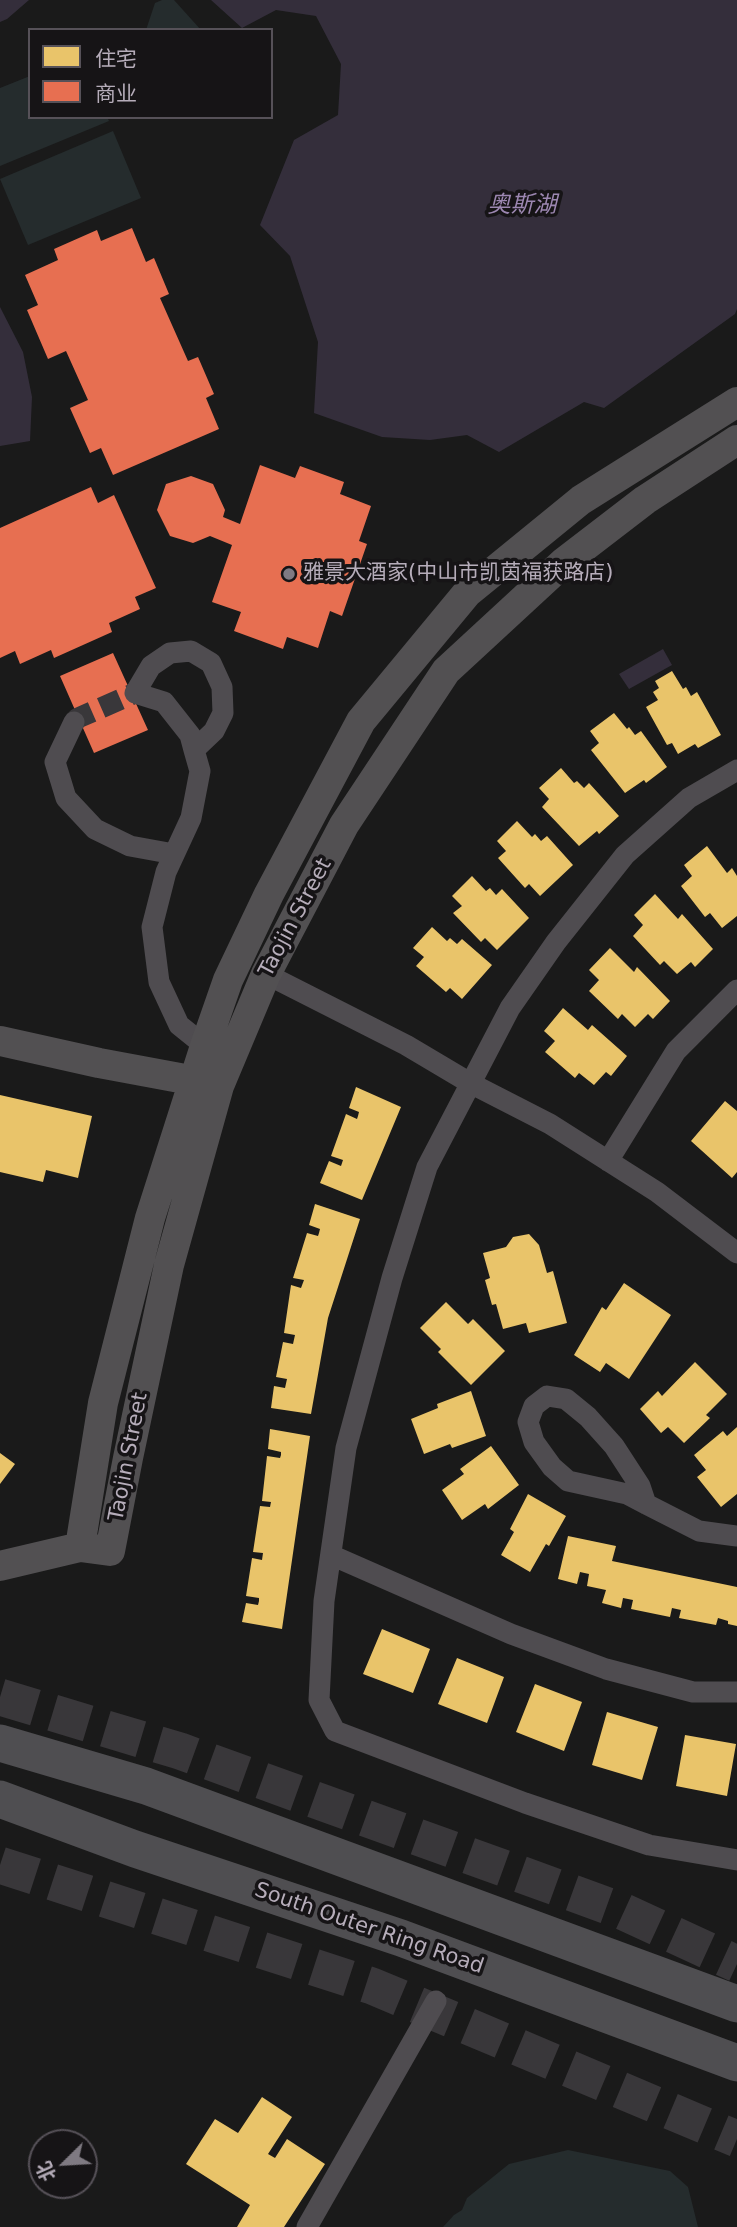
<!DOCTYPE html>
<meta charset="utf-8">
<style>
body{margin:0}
#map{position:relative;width:737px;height:2227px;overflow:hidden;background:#1a1a1a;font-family:"DejaVu Sans","Noto Sans SC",sans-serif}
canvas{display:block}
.legend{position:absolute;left:28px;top:28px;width:245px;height:91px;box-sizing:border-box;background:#161416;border:2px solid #565158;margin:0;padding:9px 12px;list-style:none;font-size:21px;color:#b6adba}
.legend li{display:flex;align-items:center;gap:14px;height:35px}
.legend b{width:35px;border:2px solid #565158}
.north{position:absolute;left:28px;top:2129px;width:70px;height:70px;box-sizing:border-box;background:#161416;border:2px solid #565158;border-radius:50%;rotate:246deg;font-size:19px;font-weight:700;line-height:28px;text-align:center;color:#b6adba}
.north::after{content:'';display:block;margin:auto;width:24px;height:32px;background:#7f7a82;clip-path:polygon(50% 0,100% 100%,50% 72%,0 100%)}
</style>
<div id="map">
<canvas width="737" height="2227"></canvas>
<ul class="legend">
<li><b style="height:19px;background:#e9c46a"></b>住宅</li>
<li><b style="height:19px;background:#e76f51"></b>商业</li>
</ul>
<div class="north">北</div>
</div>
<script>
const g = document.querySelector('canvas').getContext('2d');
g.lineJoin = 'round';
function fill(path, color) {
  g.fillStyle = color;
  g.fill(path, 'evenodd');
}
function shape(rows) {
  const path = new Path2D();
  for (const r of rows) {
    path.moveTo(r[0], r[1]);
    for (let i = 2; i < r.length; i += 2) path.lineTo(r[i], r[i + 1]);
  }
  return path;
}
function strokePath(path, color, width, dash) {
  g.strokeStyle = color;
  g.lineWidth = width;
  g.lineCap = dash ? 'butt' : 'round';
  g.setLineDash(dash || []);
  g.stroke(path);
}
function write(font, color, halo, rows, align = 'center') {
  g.font = font + ' "DejaVu Sans","Noto Sans SC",sans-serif';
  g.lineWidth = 7;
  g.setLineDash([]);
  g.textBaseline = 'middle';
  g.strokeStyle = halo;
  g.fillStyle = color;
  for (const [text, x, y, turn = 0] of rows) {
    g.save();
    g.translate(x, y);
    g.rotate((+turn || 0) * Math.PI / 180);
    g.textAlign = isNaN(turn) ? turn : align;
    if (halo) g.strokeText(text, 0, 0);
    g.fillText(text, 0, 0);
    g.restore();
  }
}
fill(shape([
 [162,0,174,0,201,30,146,30,155,3],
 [30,76,30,117,107,117,109,121,0,166,0,88],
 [113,131,141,198,28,245,0,179],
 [568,2150,670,2171,688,2187,698,2227,443,2227,454,2215,462,2210,467,2198,509,2164]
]), '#252c2d');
fill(shape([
 [0,0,29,0,7,19,0,22],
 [211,0,737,0,737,309,735,314,604,408,584,402,499,452,467,435,430,440,382,437,314,413,318,342,290,256,260,225,294,140,338,115,341,64,316,16,276,10,242,28],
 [0,307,23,352,32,397,30,441,0,446],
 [663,649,672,665,629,689,619,674]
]), '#342e3b');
fill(shape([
 [672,671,683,689,686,687,691,696,697,692,721,735,698,748,695,744,678,754,672,743,667,745,646,707,658,700,653,692,659,688,655,681],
 [614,713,627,729,629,727,635,735,641,731,667,767,646,783,644,780,625,793,591,750,599,743,590,731],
 [561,768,574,783,577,781,584,788,589,783,619,816,599,834,597,831,579,846,542,807,549,799,539,788],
 [517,821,532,837,535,834,541,841,547,836,573,865,540,896,529,884,525,888,498,858,506,851,497,841],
 [707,846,727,873,732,868,737,876,737,916,722,928,710,913,705,917,681,886,692,876,684,865],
 [472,876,486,891,490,888,496,895,502,889,529,918,497,950,485,938,481,942,453,913,462,906,452,896],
 [655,894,678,919,682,914,713,949,695,967,691,962,677,974,664,961,660,965,633,936,643,925,634,915],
 [432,927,447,941,450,938,457,944,462,939,492,965,462,999,450,988,446,992,416,966,424,957,413,948],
 [610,948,634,972,637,967,670,1001,653,1019,648,1014,635,1027,622,1014,618,1019,589,991,599,980,589,970],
 [563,1008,588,1030,592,1025,627,1056,611,1076,606,1072,594,1085,579,1073,575,1078,545,1052,555,1041,544,1031],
 [356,1087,401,1107,362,1200,320,1183,329,1161,341,1166,343,1160,331,1156,346,1114,357,1119,358,1116,359,1112,349,1108],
 [0,1095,92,1116,78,1178,46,1170,43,1182,0,1172],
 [725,1101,737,1111,737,1172,732,1178,691,1141],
 [315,1204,360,1219,328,1318,311,1414,271,1408,274,1386,285,1388,287,1379,276,1377,283,1342,293,1344,295,1335,284,1333,291,1285,301,1288,304,1280,293,1278,307,1233,318,1236,319,1233,320,1229,309,1225],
 [529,1234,539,1245,547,1273,553,1271,567,1323,529,1333,526,1323,503,1329,496,1304,492,1305,485,1280,490,1278,483,1253,506,1247,513,1237],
 [624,1283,671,1315,629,1379,606,1363,600,1372,574,1355,602,1307,606,1310],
 [446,1302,468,1324,473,1319,505,1351,471,1385,438,1352,441,1349,420,1328],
 [695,1362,727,1394,706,1415,710,1418,684,1443,668,1427,661,1433,640,1409,658,1391,662,1396],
 [471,1391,486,1436,452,1448,450,1444,424,1454,411,1419,438,1408,437,1404],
 [737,1427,737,1494,721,1507,697,1477,706,1470,694,1455,723,1431,727,1436],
 [270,1429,310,1436,282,1629,242,1622,246,1603,258,1605,259,1601,259,1598,246,1596,252,1558,262,1560,263,1553,253,1552,260,1506,270,1507,271,1502,262,1501,267,1456,280,1458,281,1455,281,1452,268,1449],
 [491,1446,519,1485,488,1509,485,1504,462,1520,442,1490,464,1474,460,1469],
 [0,1453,15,1464,0,1484],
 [528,1494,566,1516,549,1546,546,1544,530,1572,501,1555,514,1532,510,1529],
 [568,1536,616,1546,612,1561,737,1587,737,1626,728,1624,728,1621,718,1618,716,1625,679,1618,681,1610,672,1608,670,1617,631,1609,633,1600,623,1598,621,1608,602,1603,606,1590,587,1586,589,1574,580,1572,577,1584,558,1579],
 [382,1629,430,1649,413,1693,363,1674],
 [457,1658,504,1677,487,1723,438,1704],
 [535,1684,582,1702,564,1751,516,1732],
 [607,1712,658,1727,642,1780,592,1765],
 [685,1735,736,1744,727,1796,676,1786],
 [262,2097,292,2117,268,2154,275,2158,287,2139,325,2164,284,2227,237,2227,250,2205,186,2164,215,2119,238,2133]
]), '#e9c46a');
fill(shape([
 [132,228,146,262,154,258,169,294,160,298,188,361,198,357,214,394,206,398,219,429,113,475,101,448,90,453,70,408,88,400,66,351,48,359,27,310,38,305,25,275,58,260,54,249,97,230,101,241],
 [260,465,295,478,300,466,344,482,340,494,371,506,359,541,367,544,342,616,330,611,318,648,287,637,283,649,234,631,241,612,212,602,232,545,210,536,193,543,170,536,157,510,166,484,191,476,213,484,225,510,223,517,240,524],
 [91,487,98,503,114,495,156,588,135,597,140,609,109,623,112,632,54,658,51,650,20,664,15,651,0,658,0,528],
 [113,653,148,730,94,753,60,676]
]), '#e76f51');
strokePath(shape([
 [74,722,78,718,135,693]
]), '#39373a', 21, [21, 10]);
strokePath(shape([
 [0,1697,180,1751,622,1911,737,1964],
 [0,1865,372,1986,737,2139]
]), '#39373a', 37, [37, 18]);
strokePath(shape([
 [74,722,55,762,66,798,95,829,130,846,174,854],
 [194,750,214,731,223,713,222,687,211,663,191,651,170,653,151,666,135,693,164,702,190,735,194,750,200,771,191,818,166,872,152,927,159,982,179,1025,205,1046],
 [737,770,689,798,625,855,556,942,510,1008,427,1167,392,1278,346,1448,324,1601,319,1700,335,1731,525,1803,649,1845,737,1860],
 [266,974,406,1045,470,1083,550,1124,657,1192,737,1253],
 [608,1161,676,1051,737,990],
 [646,1504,640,1486,614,1446,588,1417,566,1399,547,1396,534,1406,528,1422,534,1442,552,1467,568,1481,627,1494,646,1504,699,1531,737,1536],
 [331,1555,511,1634,606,1669,693,1692,737,1692],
 [307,2227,436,2001]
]), '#4f4c50', 21);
strokePath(shape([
 [0,1041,99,1063,212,1084],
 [80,1547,103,1403,150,1218,205,1046,228,980,269,894,361,721,467,593,581,500,737,402],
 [0,1566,80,1547,110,1551,128,1458,169,1265,219,1086,266,974,344,825,446,671,563,563,645,500,737,440]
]), '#525052', 30);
strokePath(shape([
 [0,1743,146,1786,737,2004],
 [0,1799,135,1849,401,1938,737,2063]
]), '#4f4e51', 37);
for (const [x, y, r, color] of [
 [289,574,7,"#7f7a82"]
]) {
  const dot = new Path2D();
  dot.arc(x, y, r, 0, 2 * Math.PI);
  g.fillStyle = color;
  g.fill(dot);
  strokePath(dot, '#161416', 2.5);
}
write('21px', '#b6adba', '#161416', [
 ["雅景大酒家(中山市凯茵福获路店)",303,574]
], 'left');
write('21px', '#b6adba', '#161416', [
 ["Taojin Street",296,918,-62],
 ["Taojin Street",129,1457,-79],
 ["South Outer Ring Road",369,1929,19]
]);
write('italic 23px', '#9c87b1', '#161416', [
 ["奥斯湖",522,206]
]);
</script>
